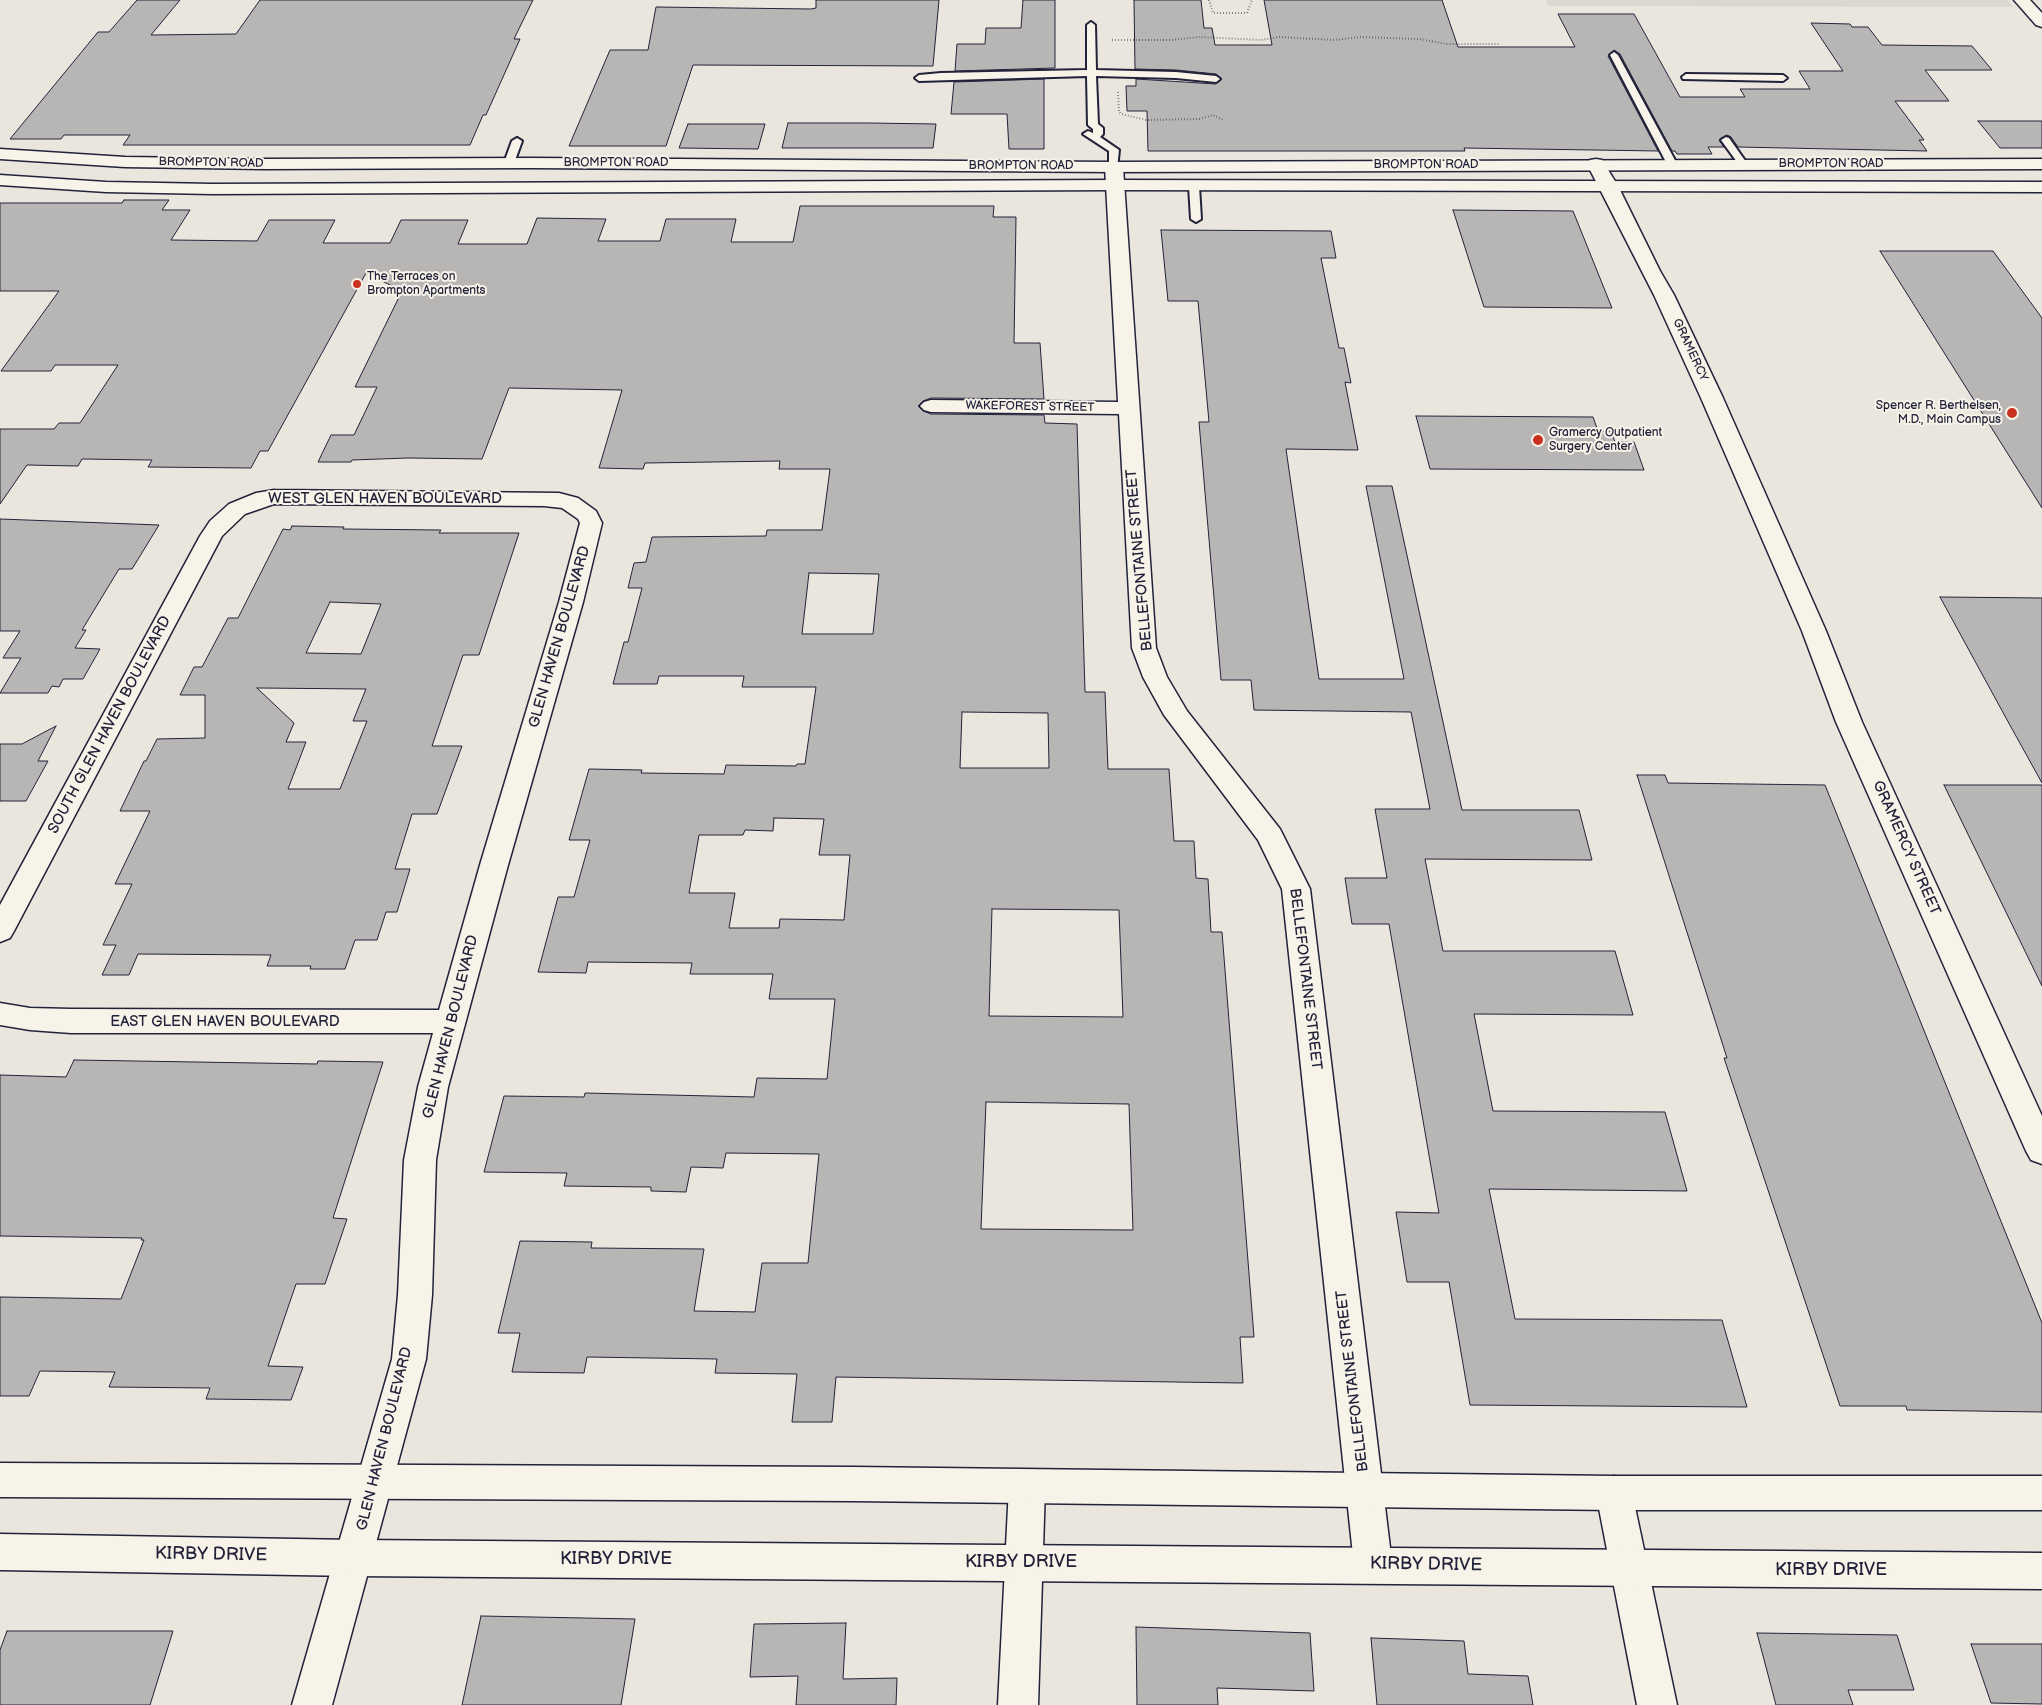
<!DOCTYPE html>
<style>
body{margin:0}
canvas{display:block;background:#eae6de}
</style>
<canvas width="2042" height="1705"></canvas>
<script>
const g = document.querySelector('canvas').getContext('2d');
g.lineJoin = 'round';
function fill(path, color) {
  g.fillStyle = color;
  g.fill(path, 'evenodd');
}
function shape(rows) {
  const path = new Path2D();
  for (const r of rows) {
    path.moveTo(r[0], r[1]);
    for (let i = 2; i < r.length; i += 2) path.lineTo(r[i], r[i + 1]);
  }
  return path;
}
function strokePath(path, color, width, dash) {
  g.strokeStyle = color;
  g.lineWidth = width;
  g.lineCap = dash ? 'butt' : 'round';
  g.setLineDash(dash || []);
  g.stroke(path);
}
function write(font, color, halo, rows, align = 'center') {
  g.font = font + ' "Balsamiq Sans",sans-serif';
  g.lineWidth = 4;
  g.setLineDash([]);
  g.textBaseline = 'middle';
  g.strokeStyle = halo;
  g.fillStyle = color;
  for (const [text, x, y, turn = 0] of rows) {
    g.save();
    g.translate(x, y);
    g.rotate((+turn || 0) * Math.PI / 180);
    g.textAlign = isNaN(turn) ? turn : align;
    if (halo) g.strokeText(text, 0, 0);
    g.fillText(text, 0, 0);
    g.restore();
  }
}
fill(shape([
 [1546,0,2008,0,2014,7,1549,6]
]), '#dbd8d2');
const building = shape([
 [137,0,180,0,151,35,236,34,260,0,533,0,514,39,520,39,486,115,483,115,470,145,123,145,130,135,64,135,61,139,10,139,98,32,109,32,137,0],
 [816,0,939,0,933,66,693,65,666,146,569,146,610,50,648,50,656,7,811,9,816,8,816,0],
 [1023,0,1055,0,1055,68,955,71,957,44,985,44,986,28,1021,28,1023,0],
 [1134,0,1201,0,1204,28,1212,28,1215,45,1272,45,1264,0,1442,0,1458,47,1575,47,1558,14,1634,14,1680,97,1745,97,1740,89,1810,89,1799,71,1843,71,1811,23,1850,24,1852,27,1868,27,1882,45,1972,46,1992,70,1925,70,1949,101,1895,101,1924,140,1919,140,1927,151,1738,147,1731,137,1727,135,1719,140,1724,147,1708,147,1712,154,1677,154,1675,151,1672,151,1620,54,1614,50,1608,56,1658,151,1464,148,1465,151,1148,151,1147,111,1127,111,1126,86,1136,86,1136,79,1216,84,1222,79,1216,74,1176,70,1135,69,1134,0],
 [1044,79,1044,149,1009,149,1007,114,951,114,954,82,1044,79],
 [1978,121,2042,121,2042,148,2000,148,1978,121],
 [788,123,869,123,936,124,933,148,782,148,788,123],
 [688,124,765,124,758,149,679,148,688,124],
 [124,200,169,200,162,210,190,210,171,240,257,241,269,220,335,220,323,243,390,243,401,220,468,220,458,244,527,244,537,218,606,219,598,241,660,241,666,219,736,219,731,242,793,242,800,206,994,206,993,217,1016,217,1014,343,1040,343,1044,399,931,398,923,401,918,406,923,411,931,414,1044,415,1045,423,1077,424,1085,692,1105,692,1108,769,1169,769,1174,841,1194,841,1196,878,1208,879,1211,932,1222,932,1254,1337,1240,1337,1243,1383,836,1377,832,1422,792,1422,797,1374,715,1373,717,1359,587,1357,584,1373,512,1372,520,1333,498,1333,520,1241,592,1242,591,1248,704,1249,694,1311,755,1312,762,1263,808,1263,819,1154,726,1153,723,1168,691,1167,686,1192,651,1191,651,1187,564,1186,567,1173,484,1172,504,1096,584,1097,585,1093,754,1097,757,1078,827,1079,835,999,769,999,773,974,690,974,692,963,588,962,586,973,538,972,558,897,574,897,590,840,569,840,589,769,642,770,641,773,724,774,726,765,796,766,797,764,805,764,816,687,742,687,744,676,659,676,657,684,613,684,624,642,628,642,642,588,628,588,634,563,646,562,652,537,766,536,767,530,822,530,830,469,779,469,780,461,645,463,643,469,599,468,622,390,509,388,482,459,408,458,352,460,351,462,318,462,331,435,354,435,377,387,355,387,402,291,366,273,268,451,260,451,251,468,148,467,152,460,82,459,78,466,27,465,0,504,0,429,54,429,59,423,80,423,118,365,55,365,51,371,1,371,59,291,0,291,0,203,122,203,124,200],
 [809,573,879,574,873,634,802,634,809,573],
 [962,712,1048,713,1049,768,960,768,962,712],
 [774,818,824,819,819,855,850,855,844,920,780,919,779,928,729,928,735,893,689,893,699,835,743,835,745,830,773,831,774,818],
 [992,909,1119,910,1123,1017,989,1016,992,909],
 [986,1102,1129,1104,1133,1230,981,1229,986,1102],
 [1453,210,1573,211,1612,308,1484,307,1453,210],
 [1161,230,1331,231,1336,258,1321,258,1339,348,1344,348,1351,383,1345,382,1358,450,1286,449,1319,679,1404,679,1366,486,1392,486,1462,810,1579,810,1592,860,1425,859,1443,951,1615,951,1633,1015,1474,1014,1493,1111,1665,1112,1687,1191,1489,1189,1515,1319,1722,1320,1747,1407,1470,1405,1449,1282,1407,1282,1396,1212,1439,1213,1389,924,1352,924,1345,878,1387,878,1375,809,1430,809,1411,712,1254,710,1251,680,1221,680,1199,422,1209,422,1198,301,1168,301,1161,230],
 [1880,251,1993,251,2042,318,2042,508,1880,251],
 [1416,416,1593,417,1598,431,1611,431,1615,442,1634,442,1644,470,1430,469,1416,416],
 [0,519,159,525,132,569,119,569,82,630,86,630,75,648,100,649,83,679,63,679,59,687,52,686,48,693,0,693,21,658,3,658,20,631,0,631,0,519],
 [292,526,344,527,343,529,441,530,439,533,519,533,479,655,463,655,432,746,462,746,437,814,412,814,395,869,410,869,397,912,386,912,377,940,355,940,345,969,310,969,311,966,267,966,271,955,138,954,129,975,102,975,116,945,103,945,132,884,115,884,150,811,120,811,144,761,146,761,157,739,205,738,205,695,180,695,194,667,202,667,228,618,238,618,283,529,290,530,292,526],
 [330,602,381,604,361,654,306,653,330,602],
 [257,688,366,689,353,721,367,721,340,789,288,789,306,742,286,742,294,723,257,688],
 [1940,597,2042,598,2042,783,2006,718,1940,597],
 [56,726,38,761,48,761,26,801,0,801,0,744,22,744,56,726],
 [1637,775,1665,775,1668,783,1825,785,2042,1323,2042,1412,1907,1410,1906,1406,1840,1406,1724,1058,1727,1058,1637,775],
 [1944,785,2042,785,2042,986,1944,785],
 [74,1060,317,1064,318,1061,383,1062,333,1218,347,1219,325,1284,296,1284,268,1366,303,1367,291,1400,206,1399,210,1388,109,1387,115,1372,40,1371,29,1396,0,1396,0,1297,121,1299,144,1240,141,1240,142,1238,0,1236,0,1075,66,1077,74,1060],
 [481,1616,635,1619,621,1705,462,1705,481,1616],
 [846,1623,843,1679,897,1678,896,1705,796,1705,798,1676,750,1677,754,1624,846,1623],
 [1136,1627,1310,1633,1314,1691,1217,1688,1218,1705,1137,1705,1136,1627],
 [7,1631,173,1631,150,1705,0,1705,0,1650,7,1631],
 [1757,1633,1897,1635,1914,1690,1848,1690,1853,1705,1776,1705,1757,1633],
 [1371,1638,1464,1641,1468,1674,1528,1676,1533,1705,1377,1705,1371,1638],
 [1971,1644,2042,1644,2042,1704,1991,1703,1971,1644]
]);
fill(building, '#b8b6b5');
strokePath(building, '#22223b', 1);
const lane = shape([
 [1091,22,1095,25,1096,70,1176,72,1216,76,1220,79,1216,82,1176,78,1096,76,1098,124,1103,128,1103,134,1100,137,1119,150,1117,169,1114,170,1109,167,1109,151,1083,134,1088,131,1093,133,1093,129,1088,125,1087,76,919,81,915,78,919,75,941,73,1087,70,1087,25,1091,22],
 [1614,52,1618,55,1677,164,1675,166,1669,166,1667,164,1610,55,1614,52],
 [1686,74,1783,75,1787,78,1783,81,1683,79,1682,77,1686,74],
 [1726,137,1729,138,1746,162,1746,166,1740,166,1721,140,1726,137],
 [517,138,522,141,514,163,512,165,506,165,504,163,512,141,517,138],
 [1194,183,1199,186,1201,219,1196,222,1191,219,1189,186,1194,183]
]);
const street = shape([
 [1596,159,1602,160,1618,186,1660,271,1674,295,1723,398,1826,631,1862,722,2042,1116,2042,1164,2031,1160,2026,1151,1836,722,1802,631,1701,398,1654,295,1587,164,1590,160,1596,159],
 [1114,162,1120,163,1123,167,1156,648,1167,677,1187,711,1280,829,1310,889,1392,1564,1386,1577,1373,1582,1360,1577,1354,1564,1282,889,1258,840,1164,715,1143,677,1132,648,1119,414,931,412,924,410,920,406,924,402,931,400,1118,402,1105,167,1108,163,1114,162],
 [274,490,559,493,578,498,596,511,602,523,583,602,508,865,448,1087,436,1160,432,1295,426,1359,332,1705,292,1705,392,1359,398,1295,404,1160,418,1087,433,1033,71,1033,30,1030,0,1025,0,1003,30,1008,71,1009,439,1010,480,865,559,602,580,523,578,519,562,508,544,506,274,504,245,514,222,536,14,931,10,938,0,942,0,905,200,536,210,521,229,504,256,493,274,490],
 [1027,1470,1040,1475,1045,1487,1038,1705,998,1705,1009,1487,1014,1475,1027,1470],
 [1614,1476,1627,1481,1632,1493,1677,1705,1637,1705,1596,1493,1601,1481,1614,1476]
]);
const secondary = shape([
 [0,149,125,157,266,159,531,158,1114,162,2042,159,2042,169,1114,172,531,168,266,169,125,167,0,159,0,149],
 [0,175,106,182,213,184,1115,180,2042,182,2042,192,1115,190,213,194,106,192,0,185,0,175],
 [0,1463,853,1467,1614,1476,2042,1476,2042,1510,1614,1510,853,1501,0,1497,0,1463],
 [0,1534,355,1540,2042,1553,2042,1589,355,1576,0,1570,0,1534]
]);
const primary = shape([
 [2014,0,2030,0,2042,13,2042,27,2036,25,2014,0]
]);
strokePath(lane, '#22223b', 4);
strokePath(street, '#22223b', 3);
strokePath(secondary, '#22223b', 3);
strokePath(primary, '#22223b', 3);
strokePath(shape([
 [1209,0,1213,13,1247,13,1252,0],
 [1112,40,1172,40,1199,37,1261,40,1279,37,1335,40,1360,37,1419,39,1447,44,1499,44],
 [1118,92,1119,112,1121,114,1146,120,1200,119,1213,115,1223,120]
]), '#22223b', 2, [0.5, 2.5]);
fill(lane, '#f7f3e8');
fill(street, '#f7f3e8');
fill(secondary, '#f7f3e8');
fill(primary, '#f7f3e8');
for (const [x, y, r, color] of [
 [357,284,5,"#c8321e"],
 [2012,413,6,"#c8321e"],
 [1538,440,6,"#c8321e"]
]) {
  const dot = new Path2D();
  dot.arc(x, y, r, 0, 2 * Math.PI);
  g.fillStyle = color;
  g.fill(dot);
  strokePath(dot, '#f7f3e8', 2);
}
write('12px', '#22223b', '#f7f3e8', [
 ["BROMPTON ROAD",211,163,1],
 ["BROMPTON ROAD",616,163],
 ["BROMPTON ROAD",1831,164],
 ["BROMPTON ROAD",1426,165],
 ["BROMPTON ROAD",1021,166],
 ["GRAMERCY",1690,350,65],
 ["WAKEFOREST STREET",1030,407,1]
]);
write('12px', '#22223b', '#f7f3e8', [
 ["The Terraces on",367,277],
 ["Brompton Apartments",367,291],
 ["Spencer R. Berthelsen,",2001,406,"right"],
 ["M.D., Main Campus",2001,420,"right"],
 ["Gramercy Outpatient",1549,433],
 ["Surgery Center",1549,447]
], 'left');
write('15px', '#22223b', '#f7f3e8', [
 ["WEST GLEN HAVEN BOULEVARD",385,499],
 ["BELLEFONTAINE STREET",1140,560,-95],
 ["GLEN HAVEN BOULEVARD",560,637,-74],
 ["SOUTH GLEN HAVEN BOULEVARD",110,725,-62],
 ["GRAMERCY STREET",1906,848,66],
 ["BELLEFONTAINE STREET",1305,979,83],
 ["EAST GLEN HAVEN BOULEVARD",225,1022],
 ["GLEN HAVEN BOULEVARD",451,1027,-76],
 ["BELLEFONTAINE STREET",1353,1381,-97],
 ["GLEN HAVEN BOULEVARD",385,1439,-76]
]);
write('18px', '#22223b', '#f7f3e8', [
 ["KIRBY DRIVE",211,1555,1],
 ["KIRBY DRIVE",616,1559],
 ["KIRBY DRIVE",1021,1562],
 ["KIRBY DRIVE",1426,1565,1],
 ["KIRBY DRIVE",1831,1570]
]);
</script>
